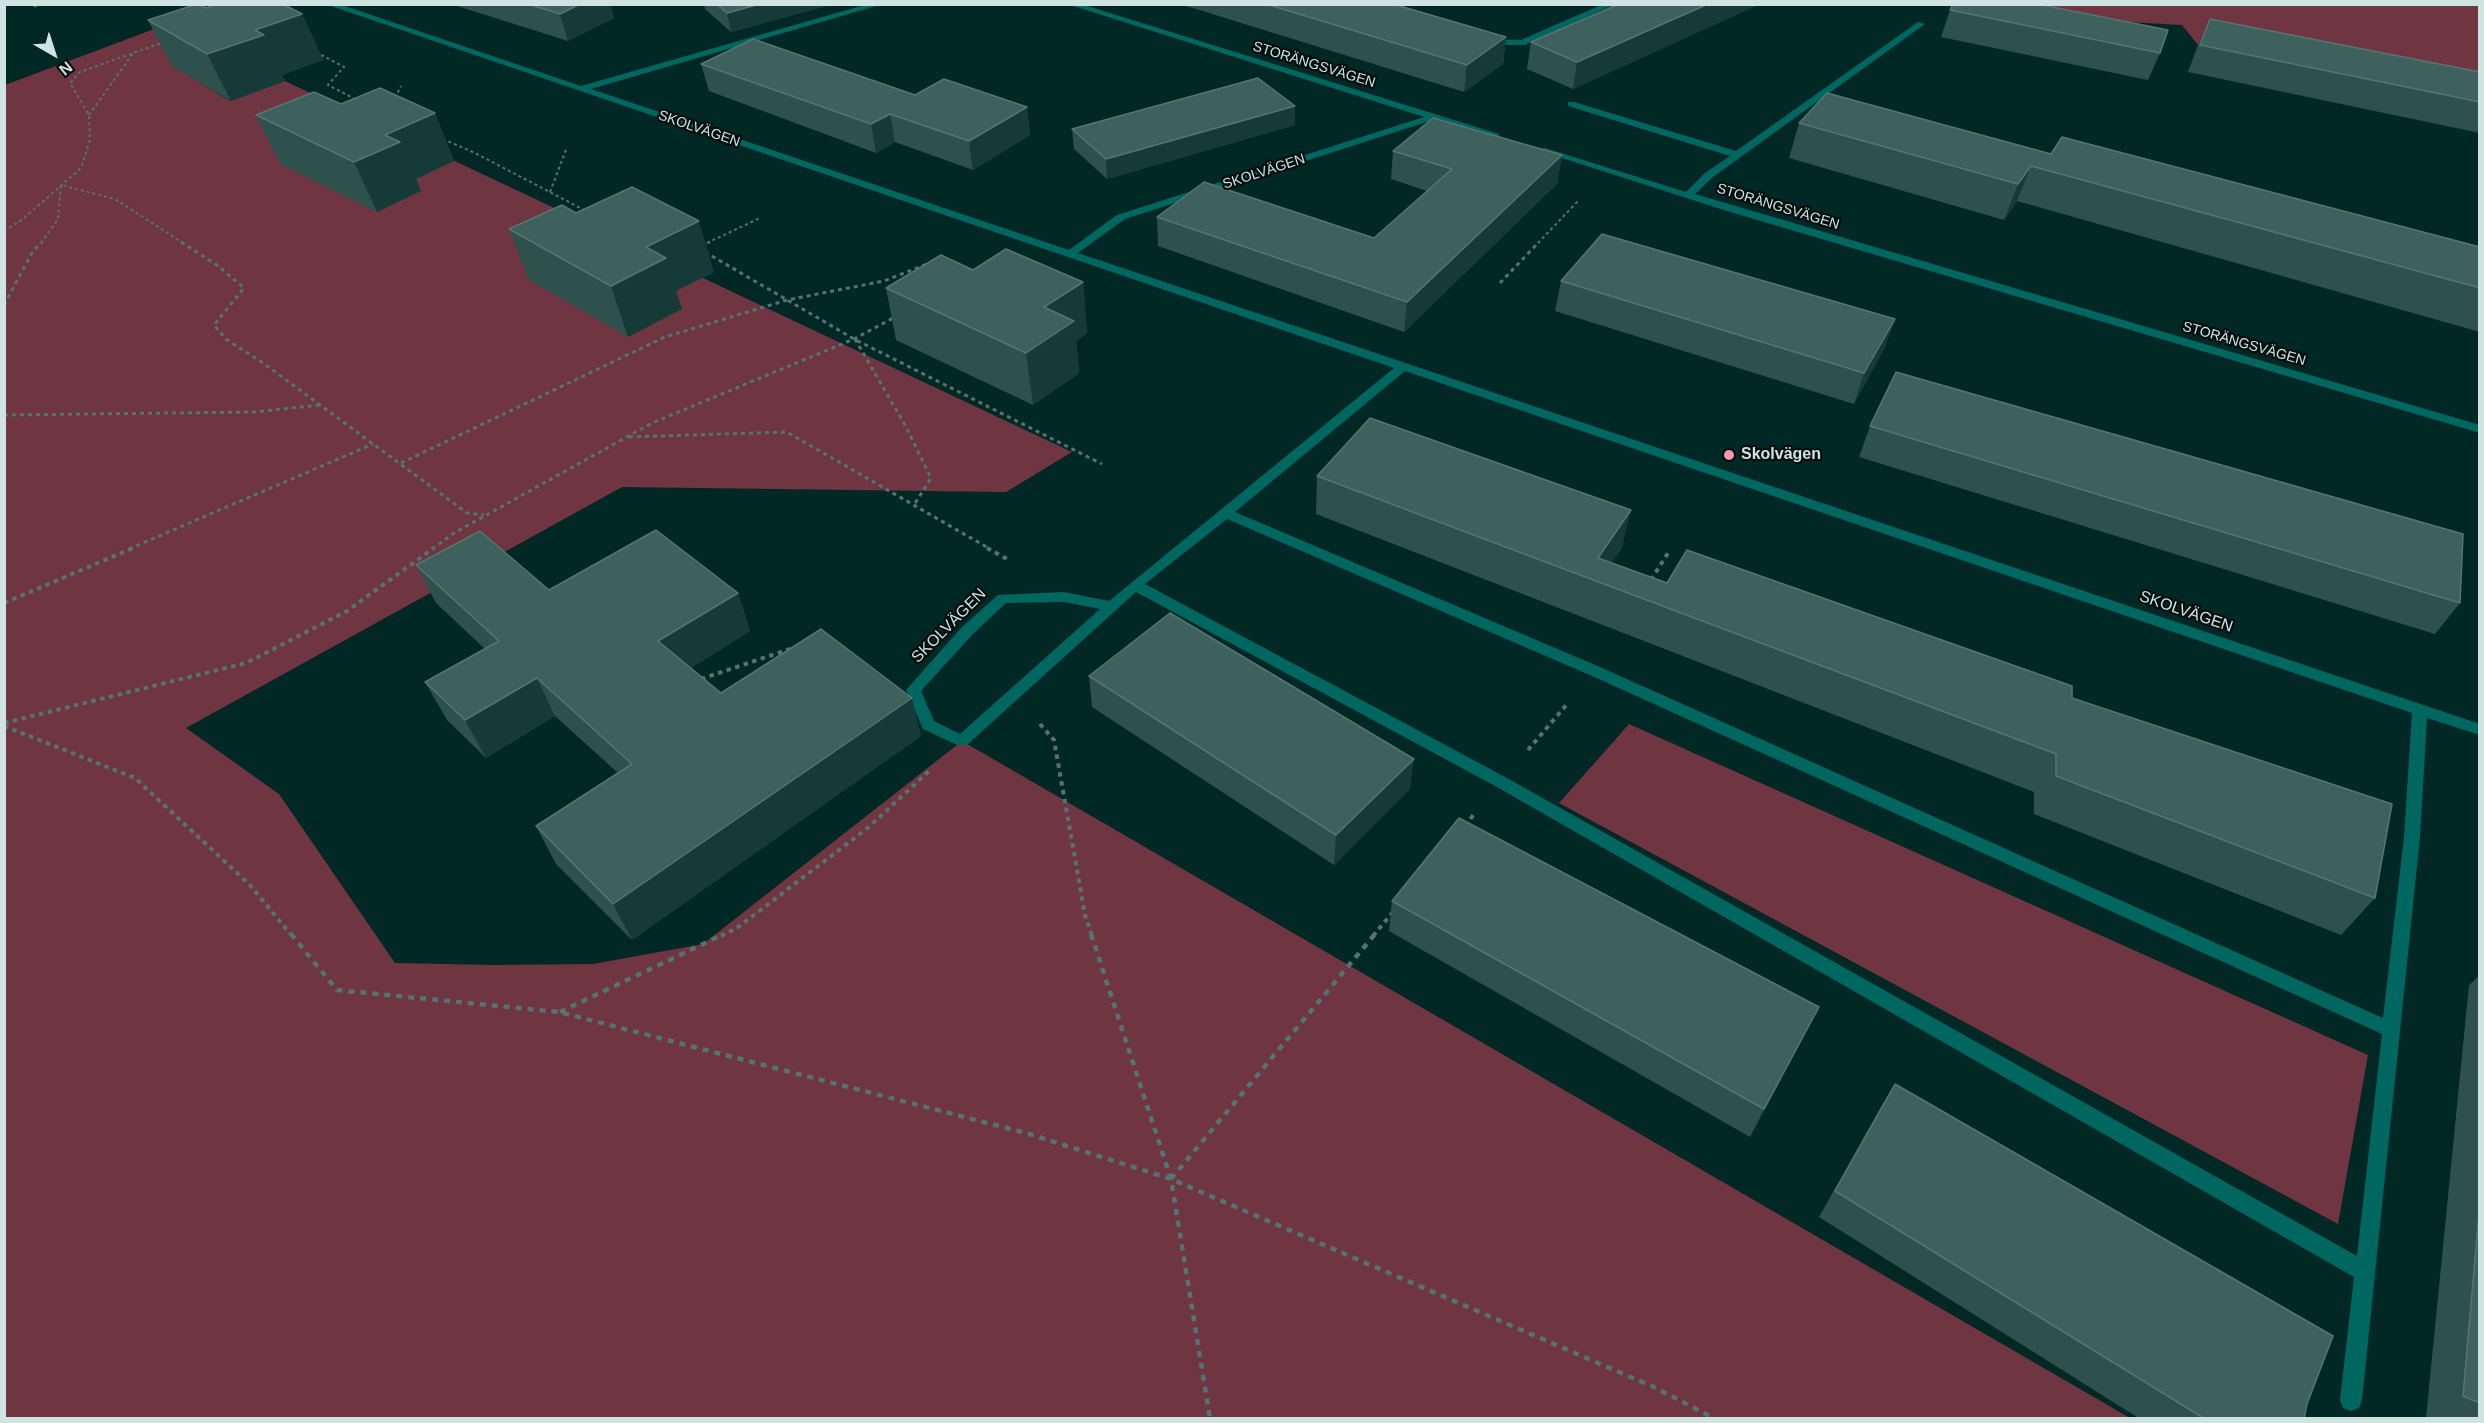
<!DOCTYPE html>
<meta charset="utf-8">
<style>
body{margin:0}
#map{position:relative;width:2484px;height:1423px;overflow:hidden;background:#022826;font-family:Arial,sans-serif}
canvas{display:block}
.frame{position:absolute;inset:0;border:6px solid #cfe3e1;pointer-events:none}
.north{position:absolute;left:24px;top:24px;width:60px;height:60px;-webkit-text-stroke:4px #020e0d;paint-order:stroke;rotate:141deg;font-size:16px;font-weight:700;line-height:24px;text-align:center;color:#cfe3e1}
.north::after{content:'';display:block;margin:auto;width:21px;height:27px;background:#cfe3e1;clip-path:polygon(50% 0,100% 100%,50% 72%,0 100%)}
</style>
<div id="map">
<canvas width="2484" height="1423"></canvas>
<div class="frame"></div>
<div class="north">N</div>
</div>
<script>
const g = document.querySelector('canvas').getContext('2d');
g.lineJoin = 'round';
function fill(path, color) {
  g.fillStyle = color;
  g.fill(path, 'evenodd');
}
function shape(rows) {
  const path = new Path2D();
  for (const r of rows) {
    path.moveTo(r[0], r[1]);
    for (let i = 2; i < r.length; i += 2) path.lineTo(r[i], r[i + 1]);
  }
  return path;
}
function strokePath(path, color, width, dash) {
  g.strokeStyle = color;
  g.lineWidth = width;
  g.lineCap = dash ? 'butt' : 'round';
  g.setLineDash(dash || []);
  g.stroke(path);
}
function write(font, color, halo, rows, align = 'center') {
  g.font = font + ' Arial,sans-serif';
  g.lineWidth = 4.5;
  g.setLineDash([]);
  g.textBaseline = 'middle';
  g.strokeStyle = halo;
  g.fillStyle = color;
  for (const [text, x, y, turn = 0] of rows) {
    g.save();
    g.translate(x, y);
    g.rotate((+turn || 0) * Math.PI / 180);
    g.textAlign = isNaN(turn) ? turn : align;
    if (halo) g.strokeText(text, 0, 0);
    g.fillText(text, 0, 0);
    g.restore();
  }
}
fill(shape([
 [218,5,279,37,173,66,230,101,285,81,1072,452,1006,492,622,487,186,728,279,794,395,963,494,965,593,964,703,944,962,741,2130,1418,5,1418,5,85],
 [2000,5,2479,5,2479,102,2198,45,2182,25,2091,20],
 [1629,724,2368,1055,2338,1224,1559,803]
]), '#6f3540');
strokePath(shape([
 [28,4,38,7],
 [316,52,344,67,328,85,357,100],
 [395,98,401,86],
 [89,115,134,52],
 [443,139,475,153,586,211],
 [550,192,567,147],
 [4,231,23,219,81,168,90,140,89,115,70,83,80,72,164,42],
 [41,243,58,219,61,185,115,199,183,243],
 [707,243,760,218],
 [1538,243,1579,200]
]), '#557371', 2, [3, 3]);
strokePath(shape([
 [181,242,217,265,244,288,214,325,226,339,263,363,467,513,484,515],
 [701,246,710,242],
 [705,252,854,339,1102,464],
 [1500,283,1539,242],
 [4,305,33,251,42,242],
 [855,339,905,425,931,478,914,505],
 [4,415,255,412,320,405],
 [629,437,787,432,990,549],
 [401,463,665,337,787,300,884,281,927,264],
 [129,549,373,444],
 [432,549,454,533,652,423,854,339,895,317]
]), '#557371', 3, [4, 4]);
strokePath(shape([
 [987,548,1007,559],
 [1651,580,1668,553],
 [4,603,133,548],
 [701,679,793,648],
 [4,723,246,663,347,611,434,548],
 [1040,724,1054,740,1085,915,1092,936],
 [4,726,135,778,250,885,292,936],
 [1528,750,1568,703],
 [1465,826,1475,813],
 [721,936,737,928,869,827,930,770],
 [1373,936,1393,912]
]), '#557371', 4, [4.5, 4.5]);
strokePath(shape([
 [291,934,337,990,559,1012,1026,1133,1171,1179,1656,1388,1713,1418],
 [1091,934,1171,1179,1210,1418],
 [560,1012,724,934],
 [1171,1179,1375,934]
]), '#557371', 4.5, [6, 6]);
fill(shape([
 [325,4,339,4,581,86,868,4,883,4,591,89,1069,250,1117,215,1424,117,1067,4,1081,4,1499,134,1499,138,1496,139,1433,120,1125,219,1078,253,2480,724,2480,735,2427,718,2420,837,2362,1400,2359,1408,2351,1411,2343,1408,2340,1400,2354,1277,1495,786,1136,592,967,745,957,745,923,729,906,690,962,627,998,595,1064,592,1109,601,1394,368,325,4],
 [1405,371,2412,713,2404,837,2383,1018,1600,667,1235,512,1405,371],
 [1227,519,1590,675,2382,1034,2357,1256,1507,778,1145,584,1227,519],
 [1064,602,1100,609,960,734,934,721,921,691,972,635,1006,603,1064,602],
 [1603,4,1615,4,1525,45,1488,45,1484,42,1488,39,1521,40,1603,4],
 [1918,22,1925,24,1713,177,1695,194,2480,425,2480,433,1730,212,1537,150,1545,148,1686,192,1705,173,1730,156,1568,106,1568,102,1574,102,1736,151,1918,22]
]), '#006660');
fill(shape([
 [451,4,610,4,614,18,568,41],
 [704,4,834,4,731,32,705,9],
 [1180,4,1393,4,1506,37,1503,64,1464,92],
 [1619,4,1760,4,1573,89,1527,69,1531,42],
 [206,8,302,14,323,60,282,75,285,81,231,101,172,66,148,20],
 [1950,10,2160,53,2148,80,1941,37],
 [2210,19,2480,72,2480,133,2188,72,2198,45],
 [701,64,915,95,1027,107,1030,135,973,170,895,142,876,153,709,91],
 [341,104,435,113,454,161,416,179,421,191,377,212,280,164,256,115],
 [1799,123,2051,154,2480,247,2480,332,2017,201,2004,220,1789,158],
 [1295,125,1107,179,1074,149,1072,129],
 [1393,151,1562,155,1557,184,1404,332,1158,246,1157,217,1374,238,1427,191,1391,179],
 [576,213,714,272,676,291,682,309,628,337,529,280,509,229],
 [973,270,1083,282,1087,333,1076,341,1079,373,1033,405,896,340,886,288],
 [1561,281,1895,319,1884,349,1854,404,1555,311],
 [1870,426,2460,603,2435,634,1859,457],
 [1317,476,1622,548,1611,563,1667,583,2072,698,2375,898,2341,935,2034,814,2034,792,1316,514],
 [416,565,549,590,738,593,750,631,691,668,721,693,921,736,632,940,556,864,536,826,618,773,555,716,486,758,447,720,425,682,485,649,436,603],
 [1089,676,1410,789,1334,865,1092,707],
 [1392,901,1804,1036,1750,1137,1389,931],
 [2480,975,2480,1419,2427,1419,2426,1418,2469,985],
 [1895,1084,2304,1419,2140,1419,1819,1217,1878,1112]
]), '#2e514e');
fill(shape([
 [580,4,610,4,614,18,568,41,560,14],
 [760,4,834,4,731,32,727,13],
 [1708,4,1760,4,1573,89,1577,62],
 [302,14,323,60,282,75,285,81,231,101,207,54,255,30],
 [1506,37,1503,64,1464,92,1467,65],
 [1295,106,1295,125,1107,179,1106,159],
 [1027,107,1030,135,973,170,969,141],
 [435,113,454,161,416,179,421,191,377,212,354,162,385,135],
 [890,114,895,142,876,153,871,124],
 [1562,155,1557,184,1404,332,1407,302],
 [2031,166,2017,201,2004,220,2018,184],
 [699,221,714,272,676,291,682,309,628,337,611,286,646,247],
 [1083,282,1087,333,1076,341,1079,373,1033,405,1026,353,1044,307],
 [1895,319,1884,349,1854,404,1864,373],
 [1631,510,1622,548,1599,582,1598,558],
 [738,593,750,631,673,679,658,641],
 [537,678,555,716,486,758,465,720],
 [912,698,921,736,632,940,613,904],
 [1414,759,1410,789,1334,865,1336,835],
 [1819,1007,1804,1036,1750,1137,1764,1109]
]), '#153a37');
const building = shape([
 [197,4,199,4,206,8,218,4,283,4,302,14,255,30,264,35,207,54,148,20,197,4],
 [528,4,580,4,560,14,528,4],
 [717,4,760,4,727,13,717,4],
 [1266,4,1393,4,1506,37,1467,65,1266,4],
 [1619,4,1708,4,1577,62,1531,42,1619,4],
 [1953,4,2037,4,2168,30,2160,53,1950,10,1953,4],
 [2210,19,2480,72,2480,102,2200,45,2210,19],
 [753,39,915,95,944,79,1027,107,969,141,890,114,871,124,701,64,753,39],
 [1258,78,1295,106,1106,159,1072,129,1258,78],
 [380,88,435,113,385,135,400,142,354,162,256,115,314,92,341,104,380,88],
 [1827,93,2051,154,2062,137,2480,247,2480,288,2031,166,2018,184,1799,123,1827,93],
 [1433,118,1562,155,1407,302,1157,217,1204,182,1374,238,1452,169,1393,151,1433,118],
 [632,187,699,221,646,247,666,258,611,286,509,229,562,205,576,213,632,187],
 [1602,234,1895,319,1864,373,1561,281,1602,234],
 [1006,249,1083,282,1044,307,1074,321,1026,353,886,288,941,255,973,270,1006,249],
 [1896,372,2463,534,2460,603,1870,426,1896,372],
 [1370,418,1631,510,1598,558,1667,583,1687,550,2072,686,2072,698,2392,804,2375,898,2056,776,2056,754,1317,476,1370,418],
 [656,530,738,593,658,641,721,693,821,629,912,698,613,904,536,826,632,764,537,678,465,720,425,682,499,641,416,565,480,531,549,590,656,530],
 [1170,613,1414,759,1336,835,1089,676,1170,613],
 [1459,818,1819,1007,1764,1109,1392,901,1459,818],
 [1895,1084,2333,1336,2307,1404,2304,1419,2205,1419,1835,1191,1895,1084],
 [2480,1202,2480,1403,2463,1396,2480,1202]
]);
fill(building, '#3f615e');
strokePath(building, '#567572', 1.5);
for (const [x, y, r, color] of [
 [1729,455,6,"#f39aa8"]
]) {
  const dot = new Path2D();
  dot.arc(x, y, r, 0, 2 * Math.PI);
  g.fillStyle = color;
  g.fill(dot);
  strokePath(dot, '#020e0d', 2);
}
write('14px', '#cfe3e1', '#020e0d', [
 ["STORÄNGSVÄGEN",1314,65,17],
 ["SKOLVÄGEN",699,129,19],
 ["SKOLVÄGEN",1264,172,-18],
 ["STORÄNGSVÄGEN",1778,207,17],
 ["STORÄNGSVÄGEN",2244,344,16]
]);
write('bold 16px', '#cfe3e1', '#020e0d', [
 ["Skolvägen",1741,455]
], 'left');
write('16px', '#cfe3e1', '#020e0d', [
 ["SKOLVÄGEN",2186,612,19],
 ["SKOLVÄGEN",949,626,-45]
]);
</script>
